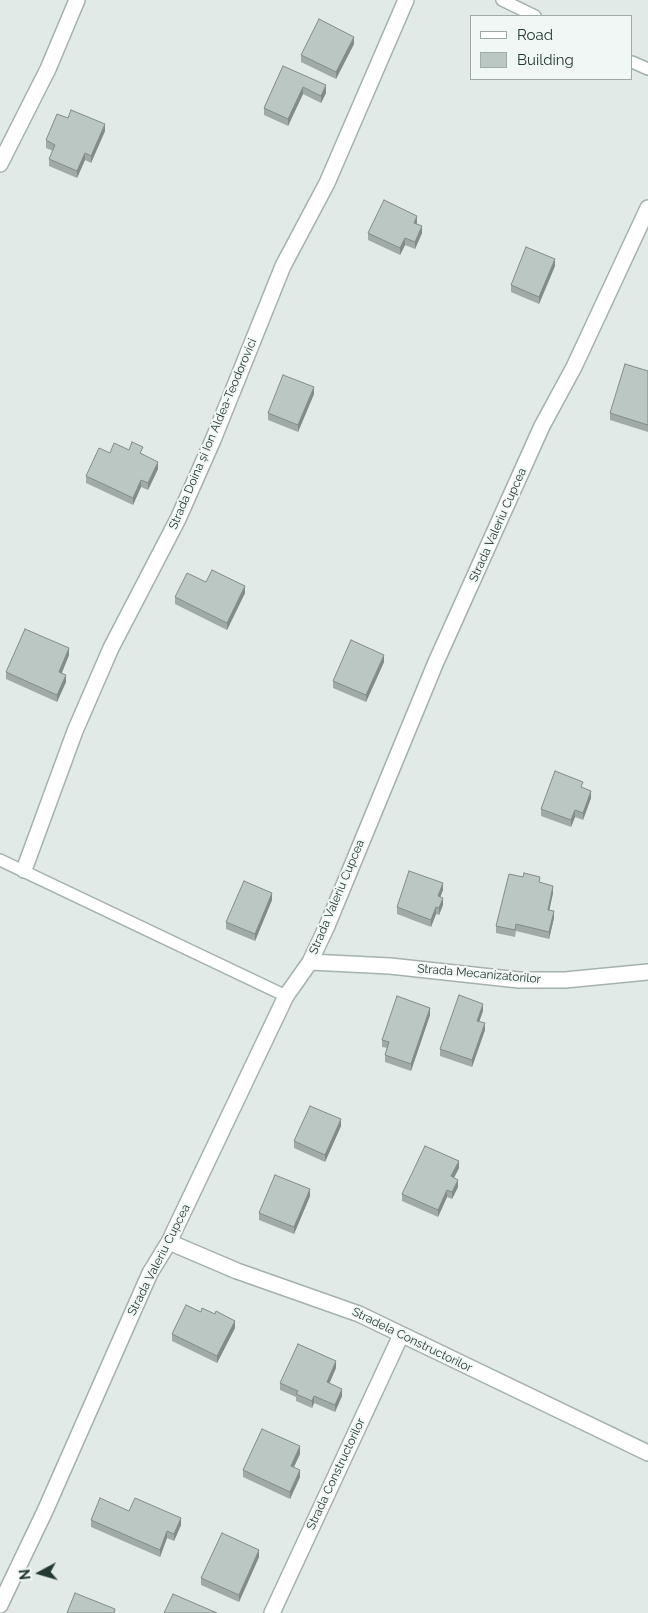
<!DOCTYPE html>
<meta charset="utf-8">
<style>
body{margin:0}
#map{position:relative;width:648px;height:1613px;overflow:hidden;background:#e1eae6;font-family:Raleway,sans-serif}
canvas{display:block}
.legend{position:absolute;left:470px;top:15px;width:162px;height:65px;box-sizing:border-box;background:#f1f7f4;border:1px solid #9faba6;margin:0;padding:6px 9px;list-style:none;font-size:15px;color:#233932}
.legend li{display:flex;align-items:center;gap:10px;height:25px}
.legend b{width:25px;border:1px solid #9faba6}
.north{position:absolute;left:15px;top:1548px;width:50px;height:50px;-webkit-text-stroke:4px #f1f7f4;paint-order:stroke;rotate:264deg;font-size:14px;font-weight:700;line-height:20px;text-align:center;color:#233932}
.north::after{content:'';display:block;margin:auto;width:18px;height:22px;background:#233932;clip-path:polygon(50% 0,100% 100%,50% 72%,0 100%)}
</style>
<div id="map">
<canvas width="648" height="1613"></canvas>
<ul class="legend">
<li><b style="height:6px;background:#fff"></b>Road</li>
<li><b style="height:14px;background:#bac7c2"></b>Building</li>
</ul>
<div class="north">N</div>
</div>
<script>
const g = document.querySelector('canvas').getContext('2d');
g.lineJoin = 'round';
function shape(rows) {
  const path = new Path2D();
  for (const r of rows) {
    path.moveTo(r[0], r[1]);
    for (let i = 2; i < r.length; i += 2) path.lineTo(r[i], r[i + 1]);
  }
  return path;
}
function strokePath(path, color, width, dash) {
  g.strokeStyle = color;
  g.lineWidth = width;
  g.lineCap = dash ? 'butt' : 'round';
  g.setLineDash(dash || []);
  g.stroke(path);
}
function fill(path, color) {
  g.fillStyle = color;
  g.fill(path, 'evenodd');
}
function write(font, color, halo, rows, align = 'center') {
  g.font = font + ' Raleway,sans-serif';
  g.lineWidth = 4;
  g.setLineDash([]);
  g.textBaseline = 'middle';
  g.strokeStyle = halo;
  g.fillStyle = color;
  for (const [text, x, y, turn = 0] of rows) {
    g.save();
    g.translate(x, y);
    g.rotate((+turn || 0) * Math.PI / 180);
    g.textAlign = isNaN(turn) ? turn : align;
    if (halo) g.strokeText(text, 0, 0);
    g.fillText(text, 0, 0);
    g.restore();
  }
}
const lane = shape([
 [502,0,535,16],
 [632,62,648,69],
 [0,860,286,996]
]);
const street = shape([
 [0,164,48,69,77,0],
 [24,870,75,731,111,648,178,519,213,440,283,266,327,183,406,0],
 [310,962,390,966,519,980,565,980,648,972],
 [169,1242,237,1271,359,1314,648,1453],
 [0,1605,45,1511,150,1273,169,1242,286,996,310,962,327,926,436,662,542,426,574,367,648,208],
 [272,1613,401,1335]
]);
strokePath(lane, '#a4b1ac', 14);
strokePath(street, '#a4b1ac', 18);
strokePath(lane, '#fff', 11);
strokePath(street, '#fff', 15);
fill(shape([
 [354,44,336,79,301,62,301,55],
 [283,66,326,93,321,103,303,94,288,126,264,115,264,108],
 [68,118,105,131,91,163,85,160,77,178,49,166,49,159,53,151,46,148,46,140],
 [417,223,417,224,422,233,415,249,405,245,400,255,368,240,368,233],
 [555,266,539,304,511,292,511,285],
 [648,371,648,432,610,420,610,413],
 [314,394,298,432,268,420,268,413],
 [129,450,143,454,158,469,148,490,141,487,133,505,86,483,86,476,110,453],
 [206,582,245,593,227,630,175,604,175,597],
 [69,655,62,673,66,682,57,702,6,679,6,672],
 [384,662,366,702,333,688,333,681],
 [583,788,591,798,583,820,575,817,571,827,541,816,541,809],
 [540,883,553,893,549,910,554,918,549,939,516,931,515,937,496,933,496,926],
 [443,890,440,897,443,905,439,915,436,914,431,927,397,914,397,907],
 [272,900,255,941,226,929,226,922],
 [483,1011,479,1021,485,1030,472,1067,440,1056,440,1049],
 [430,1015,411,1071,385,1062,385,1055,387,1048,382,1047,382,1040],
 [341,1126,325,1162,294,1148,294,1141],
 [459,1168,454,1178,458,1187,452,1199,447,1197,438,1217,402,1201,402,1194],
 [310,1196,294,1234,259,1220,259,1213],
 [201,1312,215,1314,235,1328,217,1363,172,1341,172,1334],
 [336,1368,329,1383,342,1396,335,1412,314,1403,312,1408,296,1401,296,1397,280,1390,280,1383],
 [300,1454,294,1467,300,1477,290,1499,243,1477,243,1470],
 [129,1511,181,1525,174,1541,167,1538,160,1557,91,1527,91,1520],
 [259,1557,239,1602,201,1585,201,1578]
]), '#a0aba7');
fill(shape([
 [354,37,354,44,336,79,336,72],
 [326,85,326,93,321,103,321,96],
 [303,87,303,94,288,126,288,119],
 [105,124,105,131,91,163,91,156],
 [85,153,85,160,77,178,77,171],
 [417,216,417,223,414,230,414,223],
 [422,226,422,233,415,249,415,242],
 [405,238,405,245,400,255,400,248],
 [555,259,555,266,539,304,539,297],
 [314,387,314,394,298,432,298,425],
 [158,462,158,469,148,490,148,483],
 [141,480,141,487,133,505,133,498],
 [245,586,245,593,227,630,227,623],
 [69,648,69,655,59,679,59,672],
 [384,655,384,662,366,702,366,695],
 [66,675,66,682,57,702,57,695],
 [591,791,591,798,583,820,583,813],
 [575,810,575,817,571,827,571,820],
 [443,883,443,890,438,903,438,896],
 [553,886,553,893,548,917,548,910],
 [272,893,272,900,255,941,255,934],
 [443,898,443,905,439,915,439,908],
 [436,907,436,914,431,927,431,920],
 [554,911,554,918,549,939,549,932],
 [483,1004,483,1011,477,1028,477,1021],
 [430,1008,430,1015,411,1071,411,1064],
 [485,1023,485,1030,472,1067,472,1060],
 [341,1119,341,1126,325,1162,325,1155],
 [459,1161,459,1168,451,1183,451,1176],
 [458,1180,458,1187,452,1199,452,1192],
 [310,1189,310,1196,294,1234,294,1227],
 [447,1190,447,1197,438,1217,438,1210],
 [235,1321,235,1328,217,1363,217,1356],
 [336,1361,336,1368,327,1389,327,1382],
 [342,1389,342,1396,335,1412,335,1405],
 [314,1396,314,1403,312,1408,312,1401],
 [300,1446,300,1454,291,1473,291,1466],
 [300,1470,300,1477,290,1499,290,1492],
 [181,1518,181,1525,174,1541,174,1534],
 [167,1531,167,1538,160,1557,160,1550],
 [259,1550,259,1557,239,1602,239,1595]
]), '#828b88');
const building = shape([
 [319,19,354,37,336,72,301,55,319,19],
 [283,66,326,85,321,96,303,87,288,119,264,108,283,66],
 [71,110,105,124,91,156,85,153,77,171,49,159,55,145,46,140,57,114,68,118,71,110],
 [384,200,417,216,414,223,422,226,415,242,405,238,400,248,368,233,384,200],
 [526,247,555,259,539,297,511,285,526,247],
 [625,364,648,371,648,425,610,413,625,364],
 [283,375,314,387,298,425,268,413,283,375],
 [132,442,143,447,140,453,158,462,148,483,141,480,133,498,86,476,99,448,110,453,114,443,129,450,132,442],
 [212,570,245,586,227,623,175,597,187,573,206,582,212,570],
 [25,629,69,648,59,672,66,675,57,695,6,672,25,629],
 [351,640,384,655,366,695,333,681,351,640],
 [555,771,583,782,581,787,591,791,583,813,575,810,571,820,541,809,555,771],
 [409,871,443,883,438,896,443,898,439,908,436,907,431,920,397,907,409,871],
 [524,873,540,877,539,882,553,886,548,910,554,911,549,932,516,924,515,930,496,926,509,874,523,877,524,873],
 [244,881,272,893,255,934,226,922,244,881],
 [459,995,483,1004,477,1021,485,1023,472,1060,440,1049,459,995],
 [397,996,430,1008,411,1064,385,1055,389,1042,382,1040,397,996],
 [310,1106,341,1119,325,1155,294,1141,310,1106],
 [425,1146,459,1161,451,1176,458,1180,452,1192,447,1190,438,1210,402,1194,425,1146],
 [275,1175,310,1189,294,1227,259,1213,275,1175],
 [186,1305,201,1312,202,1308,215,1314,216,1311,235,1321,217,1356,172,1334,186,1305],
 [298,1344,336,1361,327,1382,342,1389,335,1405,314,1396,312,1401,296,1394,298,1391,280,1383,298,1344],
 [262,1429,300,1446,291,1466,300,1470,290,1492,243,1470,262,1429],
 [100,1498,129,1511,135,1498,181,1518,174,1534,167,1531,160,1550,91,1520,100,1498],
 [222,1533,259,1550,239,1595,201,1578,222,1533],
 [75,1593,115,1609,114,1613,67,1613,75,1593],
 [173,1594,217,1613,164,1613,173,1594]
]);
fill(building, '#bac7c2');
strokePath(building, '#828b88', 1);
write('12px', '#233932', '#f1f7f4', [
 ["Strada Doina și Ion Aldea-Teodorovici",213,434,-67],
 ["Strada Valeriu Cupcea",498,525,-66],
 ["Strada Valeriu Cupcea",337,897,-67],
 ["Strada Mecanizatorilor",479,974,5],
 ["Strada Valeriu Cupcea",159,1260,-63],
 ["Stradela Constructorilor",412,1340,26],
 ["Strada Constructorilor",336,1474,-65]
]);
</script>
